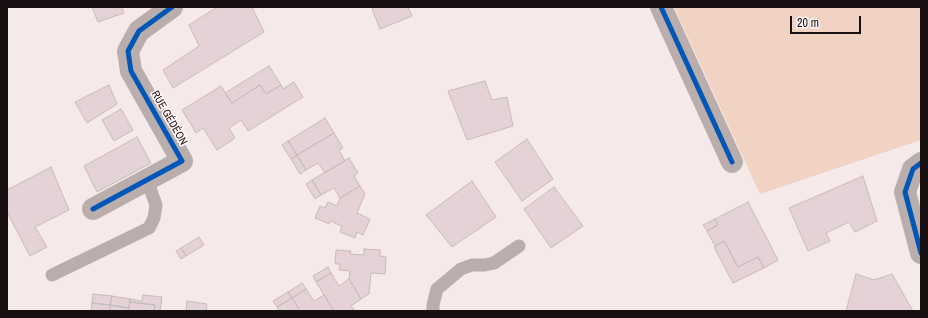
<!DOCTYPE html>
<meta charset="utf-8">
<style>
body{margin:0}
#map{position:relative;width:928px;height:318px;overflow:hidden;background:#f6e9e9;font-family:"Archivo Narrow",sans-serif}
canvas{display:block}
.frame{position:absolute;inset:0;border:8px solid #181011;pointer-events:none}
.scale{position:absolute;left:790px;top:16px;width:71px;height:18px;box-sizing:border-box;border:2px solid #181011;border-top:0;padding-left:5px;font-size:12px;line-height:14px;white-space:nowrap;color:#181011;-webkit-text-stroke:3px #fff4f5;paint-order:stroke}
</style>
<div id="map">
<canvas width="928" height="318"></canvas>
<div class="frame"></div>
<div class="scale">20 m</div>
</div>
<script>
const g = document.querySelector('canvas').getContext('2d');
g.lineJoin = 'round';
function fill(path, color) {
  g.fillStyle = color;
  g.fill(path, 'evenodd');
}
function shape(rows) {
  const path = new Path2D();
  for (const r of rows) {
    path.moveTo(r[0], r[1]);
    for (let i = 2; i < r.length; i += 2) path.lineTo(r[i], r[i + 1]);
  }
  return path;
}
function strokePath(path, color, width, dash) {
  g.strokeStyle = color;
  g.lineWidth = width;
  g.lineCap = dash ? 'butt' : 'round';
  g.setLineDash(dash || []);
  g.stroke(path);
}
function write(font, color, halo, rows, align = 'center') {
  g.font = font + ' "Archivo Narrow",sans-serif';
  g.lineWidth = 3.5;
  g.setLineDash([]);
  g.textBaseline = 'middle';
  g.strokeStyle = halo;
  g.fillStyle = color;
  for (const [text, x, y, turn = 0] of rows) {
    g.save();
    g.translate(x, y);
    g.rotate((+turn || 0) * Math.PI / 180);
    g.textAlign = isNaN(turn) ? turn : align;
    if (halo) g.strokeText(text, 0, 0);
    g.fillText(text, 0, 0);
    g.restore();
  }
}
fill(shape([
 [674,7,921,7,921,140,760,194]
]), '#f1d3c4');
const building = shape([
 [92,7,122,7,124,13,98,22,92,7],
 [217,7,252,7,264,32,173,88,163,70,199,46,189,25,217,7],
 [375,7,408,7,412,16,380,29,372,9,375,7],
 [269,66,281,85,266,94,260,85,232,103,225,93,269,66],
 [485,81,492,100,507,97,513,126,467,140,448,91,485,81],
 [294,82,303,97,248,131,241,120,229,128,235,138,217,150,203,128,196,133,182,110,221,86,232,103,260,85,266,94,281,85,283,89,294,82],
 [109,85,117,104,87,123,75,102,109,85],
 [121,109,133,130,114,141,102,120,121,109],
 [325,118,334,133,297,155,288,141,325,118],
 [334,133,343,148,339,150,345,161,325,173,318,163,306,170,297,155,334,133],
 [137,137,151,163,97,192,84,166,137,137],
 [527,139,553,179,522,201,495,162,527,139],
 [288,141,297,155,291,159,282,145,288,141],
 [297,155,306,170,300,174,291,159,297,155],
 [349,158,358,173,354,176,360,186,340,198,334,188,321,195,312,180,349,158],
 [51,167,69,210,35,227,47,247,30,256,7,212,7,190,51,167],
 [863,176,877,221,855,232,849,222,826,233,830,241,808,251,789,208,863,176],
 [312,180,321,195,315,199,306,184,312,180],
 [472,181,496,217,452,247,426,215,472,181],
 [360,186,365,194,357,213,370,219,363,235,357,232,355,238,340,232,342,226,330,221,329,224,315,218,320,206,325,208,328,202,337,206,340,198,360,186],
 [554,187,583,226,551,248,524,209,554,187],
 [748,202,778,260,764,268,758,257,738,267,724,241,715,246,707,231,718,225,715,219,748,202],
 [715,219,718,225,707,231,703,225,715,219],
 [199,237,204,245,186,256,181,248,199,237],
 [724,241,738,267,758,257,764,268,733,283,714,247,724,241],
 [181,248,186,256,181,259,176,251,181,248],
 [364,249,380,250,380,256,386,257,385,274,371,273,369,294,361,299,349,279,350,271,339,270,340,264,335,264,336,250,351,251,350,254,364,255,364,249],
 [328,267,331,273,316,282,313,276,328,267],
 [331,273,339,286,349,279,361,299,351,306,354,310,352,311,334,311,316,282,331,273],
 [856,274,874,280,892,274,913,311,846,311,856,274],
 [302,283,306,289,292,298,288,292,302,283],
 [306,289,314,301,324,295,334,311,300,311,292,298,306,289],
 [288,292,292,298,277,307,273,301,288,292],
 [93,294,112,296,110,305,92,303,93,294],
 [143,295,162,297,160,311,154,311,155,305,130,302,130,299,142,301,143,295],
 [112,296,130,299,129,308,110,305,112,296],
 [292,298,300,311,279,311,277,307,292,298],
 [187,301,207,304,206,310,214,311,186,311,187,301],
 [130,302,155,305,154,311,128,311,130,302],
 [92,303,110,305,110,311,91,311,92,303],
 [110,305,129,308,128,311,110,311,110,305]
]);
fill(building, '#e4d2d6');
strokePath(building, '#c6bbbd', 1);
strokePath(shape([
 [52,275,149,228,154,218,156,205,147,180],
 [433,311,433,305,437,289,461,269,472,265,485,265,494,263,519,246]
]), '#baaead', 13);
strokePath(shape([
 [661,7,732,162],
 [921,163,913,169,905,192,921,253],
 [93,209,182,161,131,71,128,51,139,31,172,7]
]), '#baaead', 22);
strokePath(shape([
 [661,7,732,162],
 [921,163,913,169,905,192,921,253],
 [93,209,182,161,131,71,128,51,139,31,172,7]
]), '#0057b8', 5);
write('11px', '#181011', '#fff4f5', [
 ["RUE GÉDÉON",169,118,60]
]);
</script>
